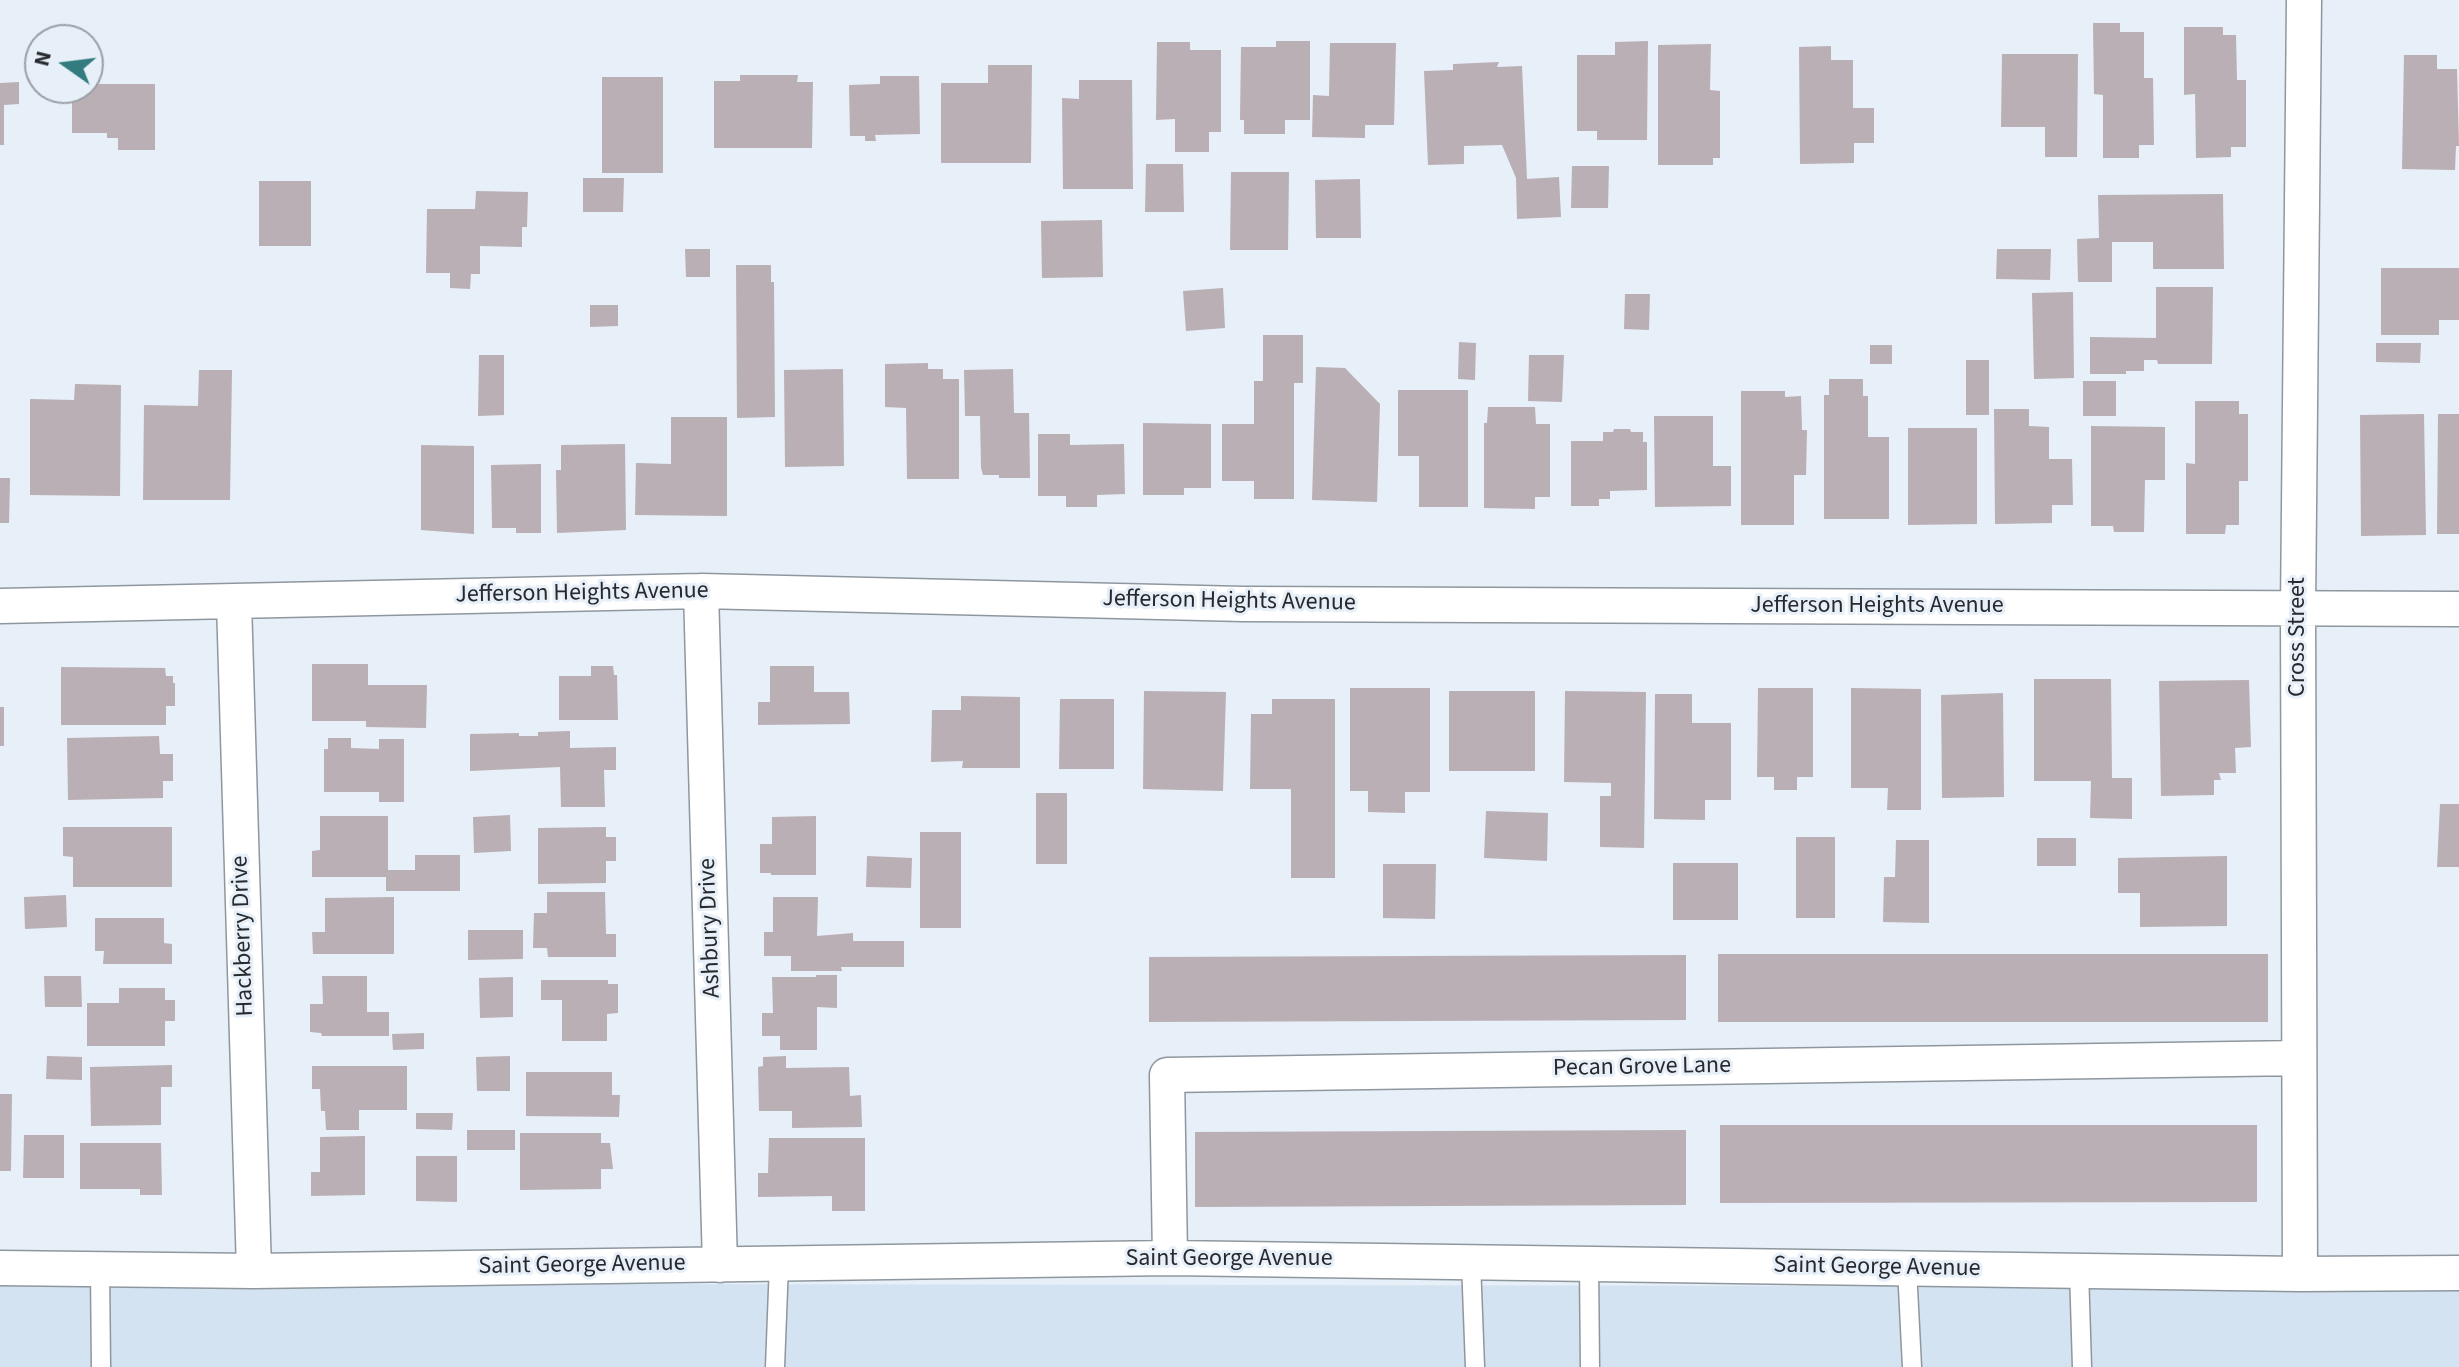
<!DOCTYPE html>
<style>
body{margin:0}
#map{position:relative;width:2459px;height:1367px;overflow:hidden;background:#e7eff8;font-family:"Source Sans 3",sans-serif}
canvas{display:block}
.north{position:absolute;left:24px;top:24px;width:80px;height:80px;box-sizing:border-box;background:#e7eff8;border:2px solid #9aa0a7;border-radius:50%;rotate:284deg;font-size:22px;font-weight:700;line-height:32px;text-align:center;color:#272a2d}
.north::after{content:'';display:block;margin:auto;width:28px;height:36px;background:#327b7e;clip-path:polygon(50% 0,100% 100%,50% 72%,0 100%)}
</style>
<div id="map">
<canvas width="2459" height="1367"></canvas>
<div class="north">N</div>
</div>
<script>
const g = document.querySelector('canvas').getContext('2d');
g.lineJoin = 'round';
function fill(path, color) {
  g.fillStyle = color;
  g.fill(path, 'evenodd');
}
function shape(rows) {
  const path = new Path2D();
  for (const r of rows) {
    path.moveTo(r[0], r[1]);
    for (let i = 2; i < r.length; i += 2) path.lineTo(r[i], r[i + 1]);
  }
  return path;
}
function strokePath(path, color, width, dash) {
  g.strokeStyle = color;
  g.lineWidth = width;
  g.lineCap = dash ? 'butt' : 'round';
  g.setLineDash(dash || []);
  g.stroke(path);
}
function write(font, color, halo, rows, align = 'center') {
  g.font = font + ' "Source Sans 3",sans-serif';
  g.lineWidth = 6;
  g.setLineDash([]);
  g.textBaseline = 'middle';
  g.strokeStyle = halo;
  g.fillStyle = color;
  for (const [text, x, y, turn = 0] of rows) {
    g.save();
    g.translate(x, y);
    g.rotate((+turn || 0) * Math.PI / 180);
    g.textAlign = isNaN(turn) ? turn : align;
    if (halo) g.strokeText(text, 0, 0);
    g.fillText(text, 0, 0);
    g.restore();
  }
}
fill(shape([
 [0,1283,2459,1287,2459,1367,0,1367]
]), '#d4e3f1');
fill(shape([
 [2093,23,2120,23,2120,32,2144,32,2144,78,2153,78,2154,145,2139,145,2139,158,2103,158,2103,95,2094,94],
 [2184,27,2223,27,2223,35,2236,35,2237,80,2246,80,2246,147,2231,147,2231,157,2196,158,2195,94,2184,95],
 [1276,41,1310,41,1310,120,1285,120,1285,134,1244,134,1244,120,1240,120,1241,47,1276,47],
 [1648,41,1647,140,1597,140,1597,131,1577,131,1577,55,1615,55,1615,42],
 [1157,42,1190,42,1190,50,1221,50,1221,132,1209,132,1209,152,1175,152,1175,119,1156,120],
 [1330,43,1396,43,1394,125,1365,125,1365,138,1312,137,1313,95,1329,96],
 [1711,44,1710,90,1720,91,1720,158,1713,158,1713,165,1658,165,1658,45],
 [1831,46,1831,60,1853,60,1853,108,1874,108,1874,143,1854,143,1854,163,1800,164,1799,47],
 [2002,54,2078,54,2077,157,2045,157,2045,127,2001,127],
 [2404,55,2437,55,2437,69,2457,69,2459,146,2456,146,2455,170,2402,169],
 [1499,62,1497,67,1522,66,1527,179,1559,177,1561,217,1517,219,1516,178,1502,145,1464,146,1464,164,1428,165,1424,71,1453,70,1453,64],
 [988,65,1032,65,1031,163,941,163,941,83,988,83],
 [740,75,798,75,797,82,813,82,812,148,714,148,714,81,740,81],
 [880,76,919,76,920,134,875,135,876,141,865,141,865,136,850,136,849,85,880,84],
 [602,77,663,77,663,173,602,173],
 [1079,80,1132,80,1133,189,1063,189,1062,98,1079,99],
 [19,82,19,104,4,105,4,145,0,145,0,83],
 [88,84,155,84,155,150,118,150,118,138,107,138,107,133,72,133,72,88,88,88],
 [1146,164,1183,164,1184,212,1145,212],
 [1572,166,1609,166,1608,208,1571,208],
 [1231,172,1289,172,1288,250,1230,250],
 [583,178,624,178,623,212,583,212],
 [1360,179,1361,238,1316,238,1315,180],
 [259,181,311,181,311,246,259,246],
 [476,191,528,192,527,227,522,227,522,247,480,246,480,274,471,274,470,289,450,288,450,273,426,273,427,209,475,209],
 [2223,194,2224,269,2153,269,2153,242,2112,242,2112,282,2078,282,2077,239,2099,238,2098,195],
 [1102,220,1103,277,1042,278,1041,221],
 [685,249,710,249,710,277,686,277],
 [1997,249,2051,249,2050,280,1996,279],
 [736,265,771,265,771,282,774,282,775,417,737,418],
 [2381,268,2459,268,2459,320,2439,320,2439,335,2381,335],
 [2156,287,2213,287,2212,364,2158,364,2157,360,2144,360,2144,371,2126,371,2126,374,2090,374,2090,337,2156,338],
 [1223,288,1225,328,1186,331,1183,291],
 [2073,292,2074,378,2034,379,2032,293],
 [1625,294,1650,294,1649,330,1624,329],
 [590,305,618,305,618,326,590,327],
 [1263,335,1303,335,1303,383,1294,383,1294,499,1254,499,1254,481,1222,481,1222,424,1254,424,1254,381,1263,381],
 [1459,342,1476,343,1475,380,1458,379],
 [2376,343,2421,343,2420,363,2376,362],
 [1870,345,1892,345,1892,364,1870,364],
 [479,355,504,355,504,415,478,416],
 [1529,355,1564,355,1562,402,1528,401],
 [1966,360,1989,360,1989,415,1966,415],
 [928,363,928,369,943,369,943,379,959,379,959,479,907,479,906,408,885,407,885,364],
 [1316,367,1345,368,1380,404,1377,502,1312,500],
 [843,369,844,466,785,467,784,370],
 [1013,369,1014,413,1029,413,1030,478,999,478,999,475,983,475,981,468,980,416,965,416,964,370],
 [199,370,232,370,230,500,143,500,144,405,198,406],
 [1829,379,1863,379,1863,396,1868,396,1868,437,1889,437,1889,519,1824,519,1824,395,1829,395],
 [2083,381,2116,381,2116,416,2083,416],
 [75,384,121,385,120,496,30,495,30,399,74,400],
 [1398,390,1468,390,1468,507,1419,507,1419,456,1398,456],
 [1741,391,1785,391,1785,397,1801,396,1802,430,1807,430,1806,475,1794,475,1794,525,1741,525],
 [2195,401,2239,401,2239,414,2248,414,2248,481,2239,481,2239,525,2226,525,2225,534,2186,534,2186,463,2195,464],
 [1488,407,1535,407,1536,424,1550,424,1550,497,1535,497,1535,509,1484,508,1484,423,1487,423],
 [1994,409,2029,409,2029,426,2049,427,2049,459,2072,459,2073,505,2052,505,2052,523,1995,524],
 [2424,414,2426,535,2361,536,2360,415],
 [2438,414,2459,414,2459,534,2437,534],
 [1654,416,1713,416,1713,466,1731,466,1731,506,1655,507],
 [671,417,727,417,727,516,635,515,636,463,671,464],
 [1143,423,1211,424,1211,488,1184,488,1184,495,1143,495],
 [2091,426,2165,427,2165,480,2145,480,2144,532,2114,532,2113,526,2091,526],
 [1908,428,1977,428,1977,524,1908,525],
 [1614,429,1630,429,1631,432,1643,432,1643,442,1647,442,1647,490,1610,491,1610,499,1599,499,1599,506,1571,506,1571,441,1603,441,1603,432,1613,432],
 [1038,434,1070,434,1070,445,1124,444,1125,494,1097,495,1097,507,1066,507,1066,496,1038,496],
 [625,444,626,530,557,533,556,470,561,470,561,445],
 [421,445,474,446,474,534,421,530],
 [541,464,541,533,516,533,516,528,492,528,491,465],
 [0,478,10,478,9,523,0,523],
 [312,664,368,664,368,685,427,685,426,728,366,727,366,721,312,721],
 [591,666,613,666,614,675,617,675,618,720,559,720,559,676,591,676],
 [770,666,814,666,814,692,849,692,850,724,758,725,758,702,770,702],
 [61,667,165,668,166,676,173,676,173,683,175,683,175,706,166,706,166,725,61,725],
 [2034,679,2111,679,2112,778,2132,778,2132,819,2090,818,2091,781,2034,781],
 [2249,680,2251,747,2235,748,2236,773,2219,773,2221,780,2214,780,2214,795,2161,796,2159,681],
 [1350,688,1430,688,1430,792,1405,792,1405,813,1368,812,1368,791,1350,791],
 [1758,688,1813,688,1813,777,1797,777,1797,790,1774,790,1774,777,1757,777],
 [1851,688,1921,689,1921,810,1887,810,1888,788,1851,788],
 [1144,691,1226,692,1223,791,1143,789],
 [1449,691,1535,691,1535,771,1449,771],
 [1565,691,1646,692,1644,848,1600,847,1600,796,1611,796,1611,783,1564,782],
 [2003,693,2004,797,1942,798,1941,695],
 [1655,694,1692,694,1692,723,1731,723,1731,800,1705,800,1705,820,1654,819],
 [961,696,1020,697,1020,768,962,768,963,761,931,762,932,710,961,710],
 [1060,699,1114,699,1114,769,1059,769],
 [1272,699,1335,699,1335,878,1291,878,1291,789,1250,789,1251,714,1272,714],
 [0,707,4,707,4,746,0,746],
 [570,731,570,748,616,747,616,770,604,770,605,807,561,807,560,767,470,771,470,734,519,733,519,736,538,736,538,732],
 [159,736,160,754,173,754,173,781,163,781,163,798,68,800,67,738],
 [328,738,351,738,351,748,379,749,379,739,404,739,404,802,379,802,379,792,324,792,324,749,328,749],
 [1036,793,1067,793,1067,864,1036,864],
 [2440,804,2459,804,2459,867,2437,867],
 [1486,811,1548,813,1547,861,1484,858],
 [510,815,511,851,474,853,473,817],
 [320,816,388,816,388,870,415,870,415,855,460,855,460,891,386,891,386,877,312,877,312,851,320,850],
 [816,816,816,875,771,875,771,873,760,873,760,844,772,844,772,817],
 [63,827,172,827,172,887,73,887,73,857,63,856],
 [606,827,606,837,616,837,616,861,606,861,606,883,538,884,538,828],
 [920,832,961,832,961,928,920,928],
 [1796,837,1835,837,1835,918,1796,918],
 [2037,838,2076,838,2076,866,2037,866],
 [1896,840,1929,840,1929,923,1883,922,1884,877,1895,877],
 [867,856,912,858,911,888,866,887],
 [2227,856,2227,926,2140,927,2140,893,2118,893,2118,858],
 [1673,863,1738,863,1738,920,1673,920],
 [1383,864,1436,864,1435,919,1383,918],
 [547,892,605,892,606,934,616,934,616,957,548,957,547,948,533,948,534,913,547,913],
 [66,895,67,927,25,929,24,897],
 [394,897,394,954,313,954,312,932,325,932,325,898],
 [773,897,818,897,817,936,853,933,853,941,904,941,904,967,841,967,842,971,791,971,791,956,764,956,764,932,773,932],
 [95,918,164,918,164,943,172,944,172,964,103,964,104,951,95,951],
 [468,930,523,930,523,959,468,960],
 [1718,954,2268,954,2268,1022,1718,1022],
 [1686,955,1686,1020,1149,1022,1149,957],
 [816,975,837,975,837,1008,817,1007,817,1050,780,1050,780,1036,762,1036,762,1013,773,1013,772,977,816,977],
 [44,976,81,976,82,1007,45,1007],
 [322,976,367,976,367,1012,389,1012,389,1036,322,1036,321,1033,310,1032,310,1004,323,1004],
 [513,977,513,1017,480,1018,479,978],
 [541,980,608,980,608,984,618,984,618,1013,607,1014,607,1041,562,1041,562,1000,541,1000],
 [119,988,165,988,165,1000,175,1000,175,1021,165,1021,165,1046,87,1046,87,1003,119,1003],
 [424,1033,424,1049,393,1050,392,1034],
 [47,1056,82,1057,82,1080,46,1079],
 [510,1056,510,1091,477,1091,476,1057],
 [786,1056,786,1068,849,1067,850,1096,861,1095,862,1127,792,1128,792,1111,759,1111,758,1067,763,1066,763,1057],
 [172,1065,172,1087,161,1087,161,1125,91,1126,90,1067],
 [312,1066,407,1066,407,1110,359,1110,359,1130,326,1130,325,1111,321,1111,320,1089,312,1089],
 [526,1072,612,1072,612,1095,620,1095,619,1117,526,1116],
 [0,1094,12,1094,11,1171,0,1171],
 [416,1113,453,1113,452,1130,416,1129],
 [1720,1125,2257,1125,2257,1202,1720,1203],
 [467,1130,515,1130,515,1150,467,1150],
 [1686,1130,1686,1205,1195,1207,1195,1132],
 [520,1133,601,1133,601,1143,610,1143,613,1169,601,1169,601,1189,520,1190],
 [24,1135,64,1135,64,1178,23,1178],
 [365,1136,365,1195,311,1196,311,1172,320,1172,320,1137],
 [769,1138,865,1138,865,1211,832,1211,832,1196,758,1197,758,1173,768,1173],
 [80,1143,161,1143,162,1195,140,1195,140,1189,80,1189],
 [416,1156,457,1156,457,1202,416,1201]
]), '#baafb4');
const lane = shape([
 [1471,1262,1475,1367],
 [1589,1264,1590,1367],
 [1907,1268,1912,1367],
 [100,1269,101,1367],
 [2079,1270,2082,1367],
 [775,1367,779,1264]
]);
const street = shape([
 [701,591,720,1265],
 [234,602,254,1271],
 [0,606,701,591,1243,604,2459,609],
 [1170,1258,1167,1075,2299,1058],
 [0,1268,254,1271,1170,1258,2300,1274,2459,1273],
 [2300,1274,2298,609,2304,0]
]);
strokePath(lane, '#8f979e', 21);
strokePath(street, '#8f979e', 37);
strokePath(lane, '#fff', 18);
strokePath(street, '#fff', 34);
write('24px', '#272a2d', '#e7eff8', [
 ["Jefferson Heights Avenue",582,594,-1],
 ["Jefferson Heights Avenue",1229,602,1],
 ["Jefferson Heights Avenue",1877,607],
 ["Cross Street",2299,637,-90],
 ["Ashbury Drive",711,928,-92],
 ["Hackberry Drive",244,936,-92],
 ["Pecan Grove Lane",1642,1068,-1],
 ["Saint George Avenue",1229,1260],
 ["Saint George Avenue",582,1266,-1],
 ["Saint George Avenue",1877,1268,1]
]);
</script>
